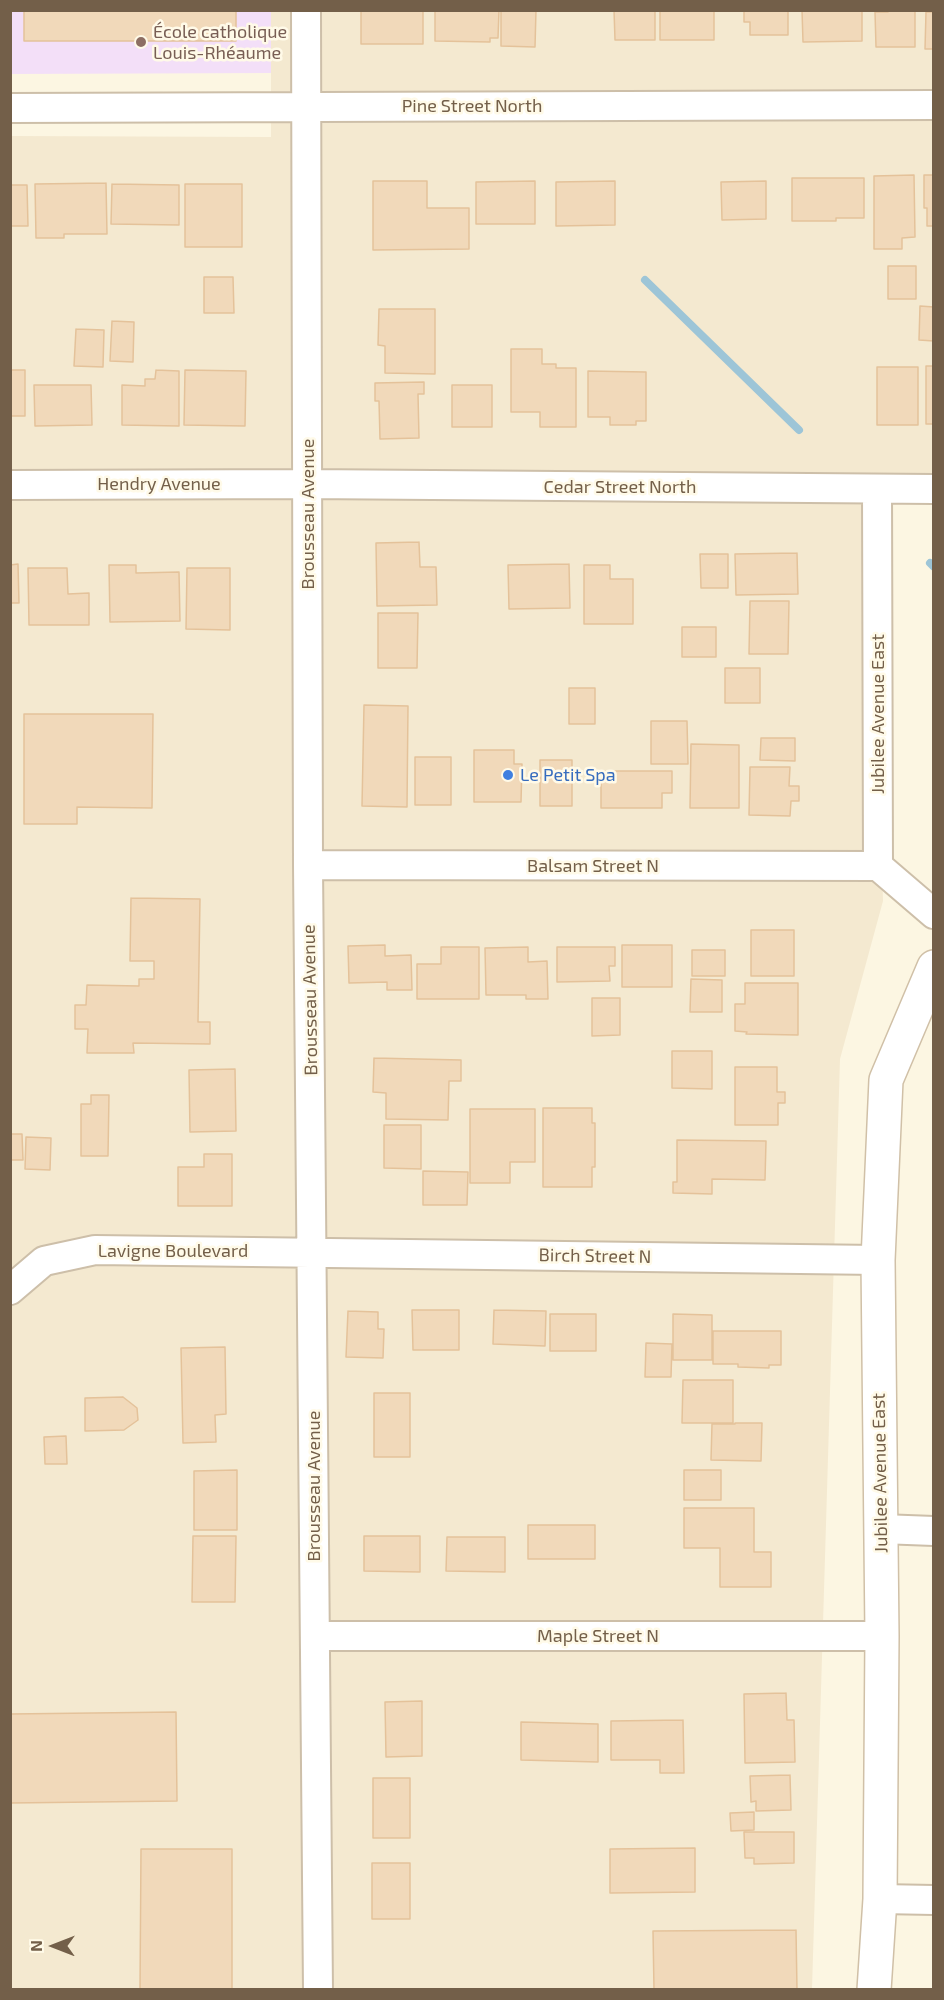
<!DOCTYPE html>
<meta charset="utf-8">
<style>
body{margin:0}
#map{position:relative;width:944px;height:2000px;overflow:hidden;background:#fcf6e2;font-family:"Exo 2",sans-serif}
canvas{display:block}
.frame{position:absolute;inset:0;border:12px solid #735f49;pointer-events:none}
.north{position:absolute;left:24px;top:1916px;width:60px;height:60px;-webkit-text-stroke:4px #fffae8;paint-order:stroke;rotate:270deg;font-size:16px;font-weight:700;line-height:24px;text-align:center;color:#735f49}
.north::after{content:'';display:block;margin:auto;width:21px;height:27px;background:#735f49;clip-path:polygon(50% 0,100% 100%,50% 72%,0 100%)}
</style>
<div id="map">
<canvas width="944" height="2000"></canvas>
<div class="frame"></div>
<div class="north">N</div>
</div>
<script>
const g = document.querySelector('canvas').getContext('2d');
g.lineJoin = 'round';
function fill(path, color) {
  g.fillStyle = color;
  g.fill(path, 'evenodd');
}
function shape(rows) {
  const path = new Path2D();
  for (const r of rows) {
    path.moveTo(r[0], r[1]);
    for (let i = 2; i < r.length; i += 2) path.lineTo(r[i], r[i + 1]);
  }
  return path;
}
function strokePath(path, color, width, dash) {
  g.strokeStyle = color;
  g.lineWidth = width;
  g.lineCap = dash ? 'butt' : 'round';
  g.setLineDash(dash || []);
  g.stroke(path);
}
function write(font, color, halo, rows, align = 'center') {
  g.font = font + ' "Exo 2",sans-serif';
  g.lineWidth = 5;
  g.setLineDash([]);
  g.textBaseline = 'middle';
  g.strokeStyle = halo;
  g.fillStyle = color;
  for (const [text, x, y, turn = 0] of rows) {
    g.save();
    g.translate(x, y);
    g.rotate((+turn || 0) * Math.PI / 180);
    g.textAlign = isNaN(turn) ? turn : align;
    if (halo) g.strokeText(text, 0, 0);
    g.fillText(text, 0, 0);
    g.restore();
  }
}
fill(shape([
 [271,11,933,11,933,473,871,473,883,901,840,1059,812,1989,11,1990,11,136,271,137]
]), '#f4e9d0');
fill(shape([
 [10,11,271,11,271,73,11,74]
]), '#f3dff8');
strokePath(shape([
 [645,280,799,430],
 [930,563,934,567]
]), '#9dc5d7', 8);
const building = shape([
 [24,10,236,10,236,41,24,41,24,10],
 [361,10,423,10,423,44,361,44,361,10],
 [435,10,499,10,498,38,490,38,490,42,435,41,435,10],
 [501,10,536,10,535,47,501,46,501,10],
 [614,10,655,10,655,40,615,40,614,10],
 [660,10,714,10,714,40,660,40,660,10],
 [744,10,788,10,788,35,750,35,750,22,744,22,744,10],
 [802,10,862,10,862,41,803,42,802,10],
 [888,10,915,10,915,47,876,47,875,12,888,12,888,10],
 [926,12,934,12,934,49,925,49,926,12],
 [914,175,915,237,902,238,902,249,874,249,874,176,914,175],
 [924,175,934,175,934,226,927,226,927,208,924,208,924,175],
 [792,178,864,178,864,218,836,218,836,221,792,221,792,178],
 [373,181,427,181,427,208,469,208,469,249,373,250,373,181],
 [535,181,535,224,476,224,476,182,535,181],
 [615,181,615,225,556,226,556,182,615,181],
 [766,181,766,219,722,220,721,182,766,181],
 [106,183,107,234,64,234,64,238,36,238,35,184,106,183],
 [112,184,179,185,179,225,111,224,112,184],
 [185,184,242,184,242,247,185,247,185,184],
 [10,185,27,185,28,226,10,226,10,185],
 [888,266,916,266,916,299,888,299,888,266],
 [204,277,233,277,234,313,204,313,204,277],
 [920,306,934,307,934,341,919,340,920,306],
 [379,309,435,309,435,374,385,373,385,346,378,345,379,309],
 [112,321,134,322,133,362,110,361,112,321],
 [76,329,104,330,103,367,74,366,76,329],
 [511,349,542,349,542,364,556,364,556,368,576,368,576,427,540,427,540,412,511,412,511,349],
 [926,366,934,366,934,424,926,424,926,366],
 [877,367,918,367,918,425,877,425,877,367],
 [10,370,25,370,25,416,10,416,10,370],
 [156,370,179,371,179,426,122,425,122,385,145,386,145,379,155,379,156,370],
 [185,370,246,371,245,426,184,425,185,370],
 [588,371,646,372,646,421,636,421,636,425,610,425,610,417,588,417,588,371],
 [424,382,424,394,418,394,419,438,380,439,379,401,375,401,375,383,424,382],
 [34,385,91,385,92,425,35,426,34,385],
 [452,385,492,385,492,427,452,427,452,385],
 [419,542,420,567,436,567,437,605,377,606,376,543,419,542],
 [797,553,798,594,736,595,735,554,797,553],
 [700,554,728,554,728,588,701,588,700,554],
 [18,564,19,603,10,603,10,565,18,564],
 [569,564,570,608,509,609,508,565,569,564],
 [109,565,136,565,136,573,179,572,180,621,110,622,109,565],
 [584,565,610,565,610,579,633,579,633,624,584,624,584,565],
 [28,568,67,568,68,594,89,593,89,625,29,625,28,568],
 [187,568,230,568,230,630,186,629,187,568],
 [750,601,789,601,788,654,749,654,750,601],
 [378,613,418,613,417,668,378,668,378,613],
 [682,627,716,627,716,657,682,657,682,627],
 [725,668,760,668,760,703,725,703,725,668],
 [569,688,595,688,595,724,569,724,569,688],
 [364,705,408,706,407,807,362,806,364,705],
 [24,714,153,714,152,808,77,807,77,824,24,824,24,714],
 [651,721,687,721,688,764,651,764,651,721],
 [761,738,795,738,795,761,760,760,761,738],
 [691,744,739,745,739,808,690,808,691,744],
 [474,750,514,750,514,764,522,764,521,802,474,802,474,750],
 [415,757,451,757,451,805,415,805,415,757],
 [540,760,572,760,572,806,540,806,540,760],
 [750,767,790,767,789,786,799,786,799,801,791,801,790,816,749,815,750,767],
 [601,771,672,771,672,793,662,793,662,808,601,808,601,771],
 [131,898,200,899,198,1022,210,1022,210,1044,133,1043,134,1053,87,1053,88,1029,75,1029,75,1005,86,1005,87,985,139,986,139,979,154,979,154,961,130,961,131,898],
 [751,930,794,930,794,976,751,976,751,930],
 [385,945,385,956,411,955,412,990,387,990,387,982,349,983,348,946,385,945],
 [622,945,672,945,672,987,622,987,622,945],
 [441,947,479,947,479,999,417,999,417,964,441,964,441,947],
 [528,947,528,962,547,961,548,999,526,999,526,995,486,995,485,948,528,947],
 [557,947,615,947,615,966,609,966,610,981,557,982,557,947],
 [692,950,725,950,725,976,692,976,692,950],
 [691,979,722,980,722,1012,690,1012,691,979],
 [745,983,798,983,798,1035,746,1034,747,1032,735,1031,735,1004,745,1004,745,983],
 [592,998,620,998,620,1035,592,1036,592,998],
 [672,1051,712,1051,712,1089,672,1088,672,1051],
 [374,1058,461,1060,461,1081,449,1081,448,1120,386,1119,386,1093,373,1092,374,1058],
 [735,1067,777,1067,777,1092,785,1092,785,1103,778,1103,778,1125,735,1125,735,1067],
 [235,1069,236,1131,190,1132,189,1070,235,1069],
 [91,1095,109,1095,108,1156,81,1156,81,1104,91,1104,91,1095],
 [543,1108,592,1108,592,1123,595,1123,595,1167,592,1167,592,1187,543,1187,543,1108],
 [470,1109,535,1109,535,1162,510,1162,510,1183,470,1183,470,1109],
 [384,1125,421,1125,421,1169,384,1168,384,1125],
 [10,1134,22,1134,23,1160,10,1160,10,1134],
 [26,1137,51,1138,50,1170,25,1169,26,1137],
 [677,1140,766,1141,765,1180,712,1179,712,1194,673,1193,673,1182,677,1182,677,1140],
 [204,1154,232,1154,232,1206,178,1206,178,1167,204,1167,204,1154],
 [423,1171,468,1172,467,1205,423,1205,423,1171],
 [412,1310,459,1310,459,1350,413,1350,412,1310],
 [494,1310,546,1311,545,1346,493,1344,494,1310],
 [348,1311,378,1312,378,1329,384,1329,383,1358,346,1357,348,1311],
 [550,1314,596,1314,596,1351,550,1351,550,1314],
 [673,1314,712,1315,712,1360,673,1360,673,1314],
 [713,1331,781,1331,781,1365,769,1365,769,1368,738,1367,738,1364,713,1364,713,1331],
 [646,1343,672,1344,671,1377,645,1377,646,1343],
 [225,1347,226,1414,215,1415,216,1442,183,1443,181,1348,225,1347],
 [683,1380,733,1380,733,1423,682,1423,683,1380],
 [374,1393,410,1393,410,1457,374,1457,374,1393],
 [123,1397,137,1408,138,1420,124,1430,85,1431,85,1398,123,1397],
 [735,1423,762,1423,761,1461,711,1460,712,1424,735,1424,735,1423],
 [66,1436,67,1464,45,1464,44,1437,66,1436],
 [237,1470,237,1530,194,1530,194,1471,237,1470],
 [684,1470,721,1470,721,1500,684,1500,684,1470],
 [684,1508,754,1508,754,1552,771,1552,771,1587,720,1587,720,1548,684,1548,684,1508],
 [528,1525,595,1525,595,1559,528,1559,528,1525],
 [193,1536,236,1536,235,1602,192,1602,193,1536],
 [364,1536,420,1536,420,1572,364,1571,364,1536],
 [447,1537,505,1537,505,1572,446,1571,447,1537],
 [786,1693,787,1720,794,1720,795,1762,745,1763,744,1694,786,1693],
 [422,1701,422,1756,386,1757,385,1702,422,1701],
 [176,1712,177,1801,10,1803,10,1714,176,1712],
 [683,1720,684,1773,660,1773,660,1760,611,1760,611,1721,683,1720],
 [521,1722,598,1724,598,1762,521,1760,521,1722],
 [790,1775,791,1810,756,1811,756,1801,751,1802,750,1776,790,1775],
 [373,1778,410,1778,410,1838,373,1838,373,1778],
 [754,1812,754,1830,731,1831,730,1813,754,1812],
 [744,1832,794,1832,794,1863,754,1864,754,1858,745,1858,744,1832],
 [695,1848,695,1892,610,1893,610,1849,695,1848],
 [141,1849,232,1849,232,1990,140,1990,141,1849],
 [372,1863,410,1863,410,1919,372,1919,372,1863],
 [796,1930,797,1990,654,1990,653,1931,796,1930]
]);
fill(building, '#f1d9ba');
strokePath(building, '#e4c29a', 1.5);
const minor = shape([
 [306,10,308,865,318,1990],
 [10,108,934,105],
 [10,485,307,484,934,489],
 [877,489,878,866,934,914],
 [308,865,878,866],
 [10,1290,44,1261,95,1250,878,1260],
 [881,1529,934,1531],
 [315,1636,882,1636],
 [880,1899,934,1900]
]);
const secondary = shape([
 [874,1990,880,1899,882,1636,878,1260,886,1080,934,967]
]);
strokePath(minor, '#cdbfa9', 32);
strokePath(secondary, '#d0c0a7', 36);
strokePath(minor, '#fff', 28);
strokePath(secondary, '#fff', 33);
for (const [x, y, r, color] of [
 [141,42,6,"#8d6e63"],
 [508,775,6,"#3f7fe0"]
]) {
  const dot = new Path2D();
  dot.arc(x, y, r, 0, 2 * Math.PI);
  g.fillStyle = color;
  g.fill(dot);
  strokePath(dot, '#fffae8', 2);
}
write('18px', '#785e54', '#fffae8', [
 ["École catholique",153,32],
 ["Louis-Rhéaume",153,53]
], 'left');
write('18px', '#735f49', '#fffae8', [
 ["Pine Street North",472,106],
 ["Hendry Avenue",159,484],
 ["Cedar Street North",620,487],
 ["Brousseau Avenue",308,514,-90],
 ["Jubilee Avenue East",878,714,-90],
 ["Balsam Street N",593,866],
 ["Brousseau Avenue",310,1000,-91],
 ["Lavigne Boulevard",173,1251],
 ["Birch Street N",595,1256,1],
 ["Jubilee Avenue East",880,1473,-91],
 ["Brousseau Avenue",314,1486,-90],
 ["Maple Street N",598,1636]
]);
write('18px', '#366cbe', '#fffae8', [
 ["Le Petit Spa",520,775]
], 'left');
</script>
